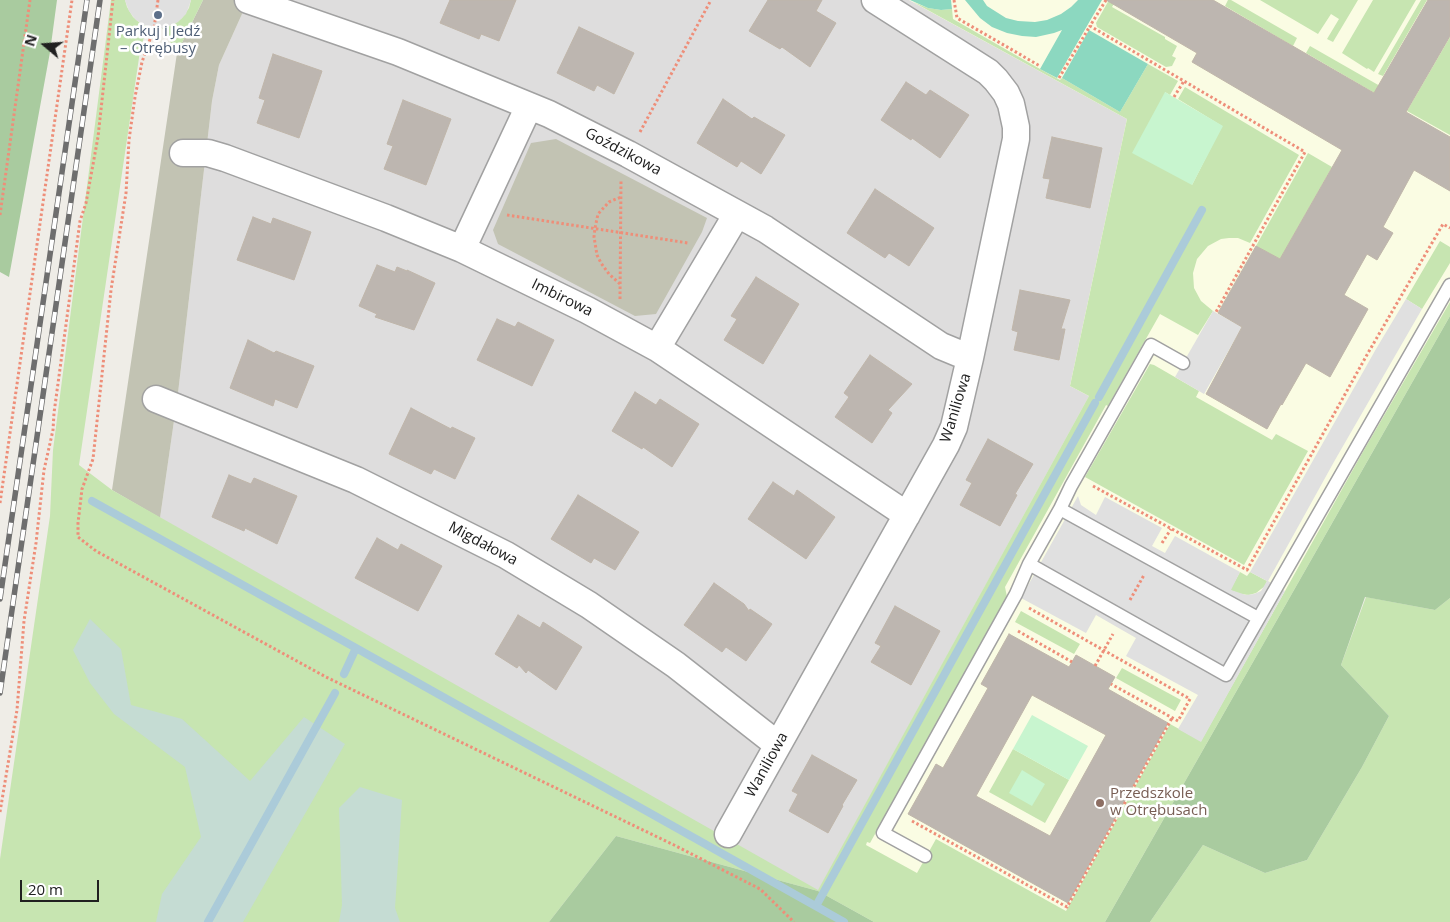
<!DOCTYPE html>
<meta charset="utf-8">
<style>
body{margin:0}
#map{position:relative;width:1450px;height:922px;overflow:hidden;background:#efede7;font-family:"Open Sans",sans-serif}
canvas{display:block}
.north{position:absolute;left:20px;top:20px;width:50px;height:50px;-webkit-text-stroke:4px #fff;paint-order:stroke;rotate:288deg;font-size:14px;font-weight:700;line-height:20px;text-align:center;color:#202020}
.north::after{content:'';display:block;margin:auto;width:18px;height:22px;background:#202020;clip-path:polygon(50% 0,100% 100%,50% 72%,0 100%)}
.scale{position:absolute;left:20px;top:880px;width:79px;height:22px;box-sizing:border-box;border:2px solid #202020;border-top:0;padding-left:6px;font-size:15px;line-height:18px;white-space:nowrap;color:#202020;-webkit-text-stroke:4px #fff;paint-order:stroke}
</style>
<div id="map">
<canvas width="1450" height="922"></canvas>
<div class="north">N</div>
<div class="scale">20 m</div>
</div>
<script>
const g = document.querySelector('canvas').getContext('2d');
g.lineJoin = 'round';
function fill(path, color) {
  g.fillStyle = color;
  g.fill(path, 'evenodd');
}
function shape(rows) {
  const path = new Path2D();
  for (const r of rows) {
    path.moveTo(r[0], r[1]);
    for (let i = 2; i < r.length; i += 2) path.lineTo(r[i], r[i + 1]);
  }
  return path;
}
function strokePath(path, color, width, dash) {
  g.strokeStyle = color;
  g.lineWidth = width;
  g.lineCap = dash ? 'butt' : 'round';
  g.setLineDash(dash || []);
  g.stroke(path);
}
function write(font, color, halo, rows, align = 'center') {
  g.font = font + ' "Open Sans",sans-serif';
  g.lineWidth = 5;
  g.setLineDash([]);
  g.textBaseline = 'middle';
  g.strokeStyle = halo;
  g.fillStyle = color;
  for (const [text, x, y, turn = 0] of rows) {
    g.save();
    g.translate(x, y);
    g.rotate((+turn || 0) * Math.PI / 180);
    g.textAlign = isNaN(turn) ? turn : align;
    if (halo) g.strokeText(text, 0, 0);
    g.fillText(text, 0, 0);
    g.restore();
  }
}
fill(shape([
 [250,0,909,0,1127,119,1070,386,1089,396,818,891,160,518,178,393,212,101,219,65,242,14]
]), '#dedddd');
fill(shape([
 [909,0,1450,0,1450,316,1105,922,874,922,831,898,1106,405,1070,386,1127,119]
]), '#fafce3');
fill(shape([
 [203,0,250,0,242,14,219,65,212,101,178,393,160,518,112,490,177,53],
 [556,139,707,218,702,232,656,314,635,316,498,244,493,230,531,143]
]), '#c2c3b3');
fill(shape([
 [111,0,125,0,127,7,133,17,140,23,147,26,140,51,79,465,112,490,818,890,1089,396,1070,386,1127,119,913,2,928,8,941,10,952,9,953,19,1040,69,1060,80,1062,78,1120,112,1148,64,1178,81,1170,95,1165,92,1192,185,1222,126,1178,99,1185,87,1299,155,1250,243,1238,238,1229,238,1221,239,1208,246,1197,259,1193,273,1194,288,1201,301,1213,311,1198,335,1160,314,1108,406,1106,405,1005,587,1007,597,870,843,867,842,866,845,917,873,936,839,1066,911,1170,724,1201,741,1364,450,1450,302,1450,316,1105,922,874,922,818,891,616,836,549,922,0,922,0,859,50,516,53,450],
 [191,0,203,0,177,53,162,28,173,25,182,18,189,8],
 [1109,0,1116,0,1112,7,1165,37,1165,39,1177,46,1172,56,1176,58,1172,66,1166,67,1097,27,1096,23],
 [1228,0,1231,0,1297,38,1293,46,1225,6],
 [1260,0,1358,0,1333,42,1327,39,1339,19,1331,14,1318,34],
 [1373,0,1416,0,1374,72,1368,68,1367,69,1342,53],
 [1421,0,1427,0,1383,76,1378,74],
 [1450,37,1450,135,1407,111],
 [1310,46,1394,94,1390,102,1306,53],
 [1308,153,1332,167,1280,259,1256,246],
 [1440,241,1450,247,1450,263,1422,309,1406,299],
 [1150,364,1154,365,1199,391,1196,397,1272,440,1276,434,1308,451,1244,565,1085,477],
 [1240,572,1247,576,1250,572,1267,581,1265,586,1256,593,1249,595,1240,594,1230,590],
 [1366,597,1435,610,1450,598,1450,922,1150,922,1203,845,1265,873,1307,860,1362,767,1389,716,1341,665],
 [1021,611,1080,644,1074,654,1015,622],
 [1122,668,1181,700,1175,711,1116,678],
 [1013,749,1069,780,1045,823,989,792]
]), '#c7e5b1');
fill(shape([
 [0,0,57,0,50,52,9,277,0,272],
 [1450,316,1450,598,1435,610,1365,597,1341,665,1389,716,1362,767,1307,860,1265,873,1203,845,1150,922,1105,922],
 [616,836,818,891,874,922,549,922]
]), '#a9cb9f');
fill(shape([
 [90,619,121,649,131,705,182,719,250,781,304,717,345,744,243,922,156,922,162,894,201,837,185,767,114,714,90,683,73,650],
 [360,787,402,800,395,908,400,922,339,922,342,905,339,808]
]), '#c5dcd3');
fill(shape([
 [1165,92,1223,126,1192,185,1132,153],
 [1032,715,1088,746,1069,780,1013,749],
 [1022,770,1045,784,1032,806,1009,793]
]), '#c8f5cf');
fill(shape([
 [910,0,951,0,952,9,941,10,928,8],
 [965,0,983,0,987,6,1006,18,1018,21,1035,22,1047,20,1061,14,1071,7,1078,0,1102,0,1057,78,1040,69,1062,30,1054,33,1036,37,1022,36,1007,33,992,27,980,18],
 [1089,30,1148,64,1120,112,1062,78]
]), '#8cd8c0');
fill(shape([
 [125,0,191,0,186,14,178,22,167,27,158,29,144,25,136,20,129,11],
 [1406,299,1422,309,1335,460,1268,581,1285,591,1201,742,1178,729,1198,695,1126,656,1136,638,1096,615,1086,633,1021,598,1078,496,1081,505,1096,515,1105,497,1162,528,1152,546,1165,553,1175,536,1240,572,1231,590,1246,595,1254,594,1261,591,1267,581,1250,572,1376,349],
 [1213,311,1242,327,1204,394,1175,377]
]), '#e0e0e0');
strokePath(shape([
 [1099,397,1202,210],
 [92,501,356,648,844,922],
 [344,674,356,648],
 [816,906,1095,403],
 [208,922,335,693]
]), '#abcbd9', 8);
const building = shape([
 [450,0,516,0,499,41,481,34,479,39,440,23,450,0],
 [768,0,822,0,816,11,836,23,810,67,782,47,780,49,749,31,768,0],
 [1106,0,1213,0,1374,93,1428,0,1450,0,1450,36,1406,112,1450,137,1450,191,1414,170,1383,227,1393,233,1377,260,1367,254,1344,295,1368,309,1330,377,1306,363,1282,405,1281,404,1267,429,1206,394,1242,327,1218,313,1256,246,1280,259,1342,150,1192,62,1197,53,1106,0],
 [579,27,634,53,614,94,597,85,594,91,557,73,579,27],
 [273,54,322,71,299,138,257,123,265,100,259,98,273,54],
 [906,82,926,95,930,90,969,115,940,158,912,138,911,140,881,120,906,82],
 [723,99,752,119,754,117,785,135,761,174,741,161,737,167,697,143,723,99],
 [403,100,451,119,426,185,384,169,393,146,387,144,403,100],
 [1052,137,1102,148,1090,208,1046,198,1050,179,1043,178,1052,137],
 [875,189,934,228,909,266,889,253,885,258,847,233,875,189],
 [253,217,271,224,273,218,311,232,294,280,237,260,253,217],
 [377,265,395,272,397,267,407,271,407,270,435,283,414,330,375,317,377,314,359,306,377,265],
 [756,277,799,304,763,364,724,340,737,319,731,316,756,277],
 [1020,290,1070,300,1061,329,1065,329,1059,360,1014,350,1018,332,1012,330,1020,290],
 [497,319,515,327,518,322,554,340,532,386,477,360,497,319],
 [248,340,274,353,276,351,314,366,297,408,275,399,273,406,230,388,248,340],
 [870,355,912,384,888,410,892,413,872,443,835,417,849,397,844,393,870,355],
 [635,392,656,405,660,399,699,424,672,467,643,447,642,449,612,431,635,392],
 [411,408,451,429,452,427,475,438,455,479,434,469,431,474,389,454,411,408],
 [988,439,1033,464,1015,494,1017,495,1000,526,960,505,972,483,966,480,988,439],
 [229,475,251,484,254,478,297,496,277,544,245,528,244,531,212,517,229,475],
 [773,482,794,496,797,490,835,517,806,559,748,519,773,482],
 [578,495,639,532,615,570,594,558,591,563,551,539,578,495],
 [377,538,398,550,401,544,442,566,418,611,355,578,377,538],
 [714,583,744,604,749,611,750,609,772,624,746,661,726,647,722,652,684,625,714,583],
 [895,606,940,631,911,685,871,662,881,646,875,643,895,606],
 [518,615,540,628,543,622,582,647,556,690,528,670,526,673,519,665,517,668,495,654,518,615],
 [1009,634,1069,667,1076,655,1115,677,1108,689,1168,723,1068,903,908,814,936,764,943,768,988,688,981,684,1009,634],
 [1032,695,1106,735,1050,836,976,796,1032,695],
 [812,755,857,780,842,805,843,806,828,833,789,811,798,794,792,791,812,755]
]);
fill(building, '#bdb6b0');
strokePath(building, '#c0b6aa', 1);
const lane = shape([
 [1060,509,1071,486,1151,345,1183,363],
 [1258,618,1060,509,1029,564,1226,675,1450,285],
 [925,856,883,833,1016,594,1029,564]
]);
const street = shape([
 [248,0,398,52,549,114,628,154,765,229,941,346,970,358],
 [183,153,208,153,225,158,386,218,462,249,587,310,657,348,907,515],
 [462,249,529,106],
 [657,348,737,214],
 [156,399,356,480,506,555,589,605,676,665,778,745],
 [728,834,946,445,954,427,970,358,1016,139,1016,127,1011,104,1006,93,996,80,988,72,875,0]
]);
strokePath(lane, '#a1a1a1', 15);
strokePath(street, '#a1a1a1', 29);
strokePath(shape([
 [158,0,154,28,142,62,135,97,129,140,126,193,111,290,93,459,82,489,78,523,78,537,96,551,326,677,674,845,760,889,794,922],
 [954,0,957,18,1040,66],
 [1106,0,1090,26,1305,152,1216,312],
 [1059,78,1090,26],
 [1174,97,1184,81],
 [640,132,711,0],
 [0,215,30,0],
 [507,215,688,243],
 [620,284,609,274,601,263,597,255,594,237,595,228,598,214,609,202,621,197],
 [620,299,621,180],
 [1093,486,1247,570,1368,353,1443,224,1450,228],
 [0,503,72,0],
 [1162,543,1171,529],
 [1130,600,1144,575],
 [1029,608,1190,699,1178,721,1111,684],
 [1018,631,1072,662],
 [1095,666,1113,634],
 [0,812,17,710,24,621,36,543,44,470,53,430,54,413,80,221,86,203,98,137,113,0],
 [912,821,1067,907,1172,718]
]), '#ee8e79', 3, [2.5, 2.5]);
strokePath(lane, '#fff', 12);
strokePath(street, '#fff', 26);
const rail = shape([
 [0,599,87,0],
 [0,693,100,0]
]);
strokePath(rail, '#6e6e6e', 5.5);
strokePath(rail, '#fff', 4, [11]);
for (const [x, y, r, color] of [
 [158,15,5,"#5c6f8a"],
 [1100,803,5,"#8d6e63"]
]) {
  const dot = new Path2D();
  dot.arc(x, y, r, 0, 2 * Math.PI);
  g.fillStyle = color;
  g.fill(dot);
  strokePath(dot, '#fff', 2);
}
write('15px', '#4e5e75', '#fff', [
 ["Parkuj i Jedź",158,32],
 ["– Otrębusy",158,49]
]);
write('15px', '#202020', '#fff', [
 ["Goździkowa",623,152,28],
 ["Imbirowa",562,298,26],
 ["Waniliowa",956,408,-73],
 ["Migdałowa",483,544,28],
 ["Waniliowa",767,765,-61]
]);
write('15px', '#785e54', '#fff', [
 ["Przedszkole",1110,794],
 ["w Otrębusach",1110,811]
], 'left');
</script>
